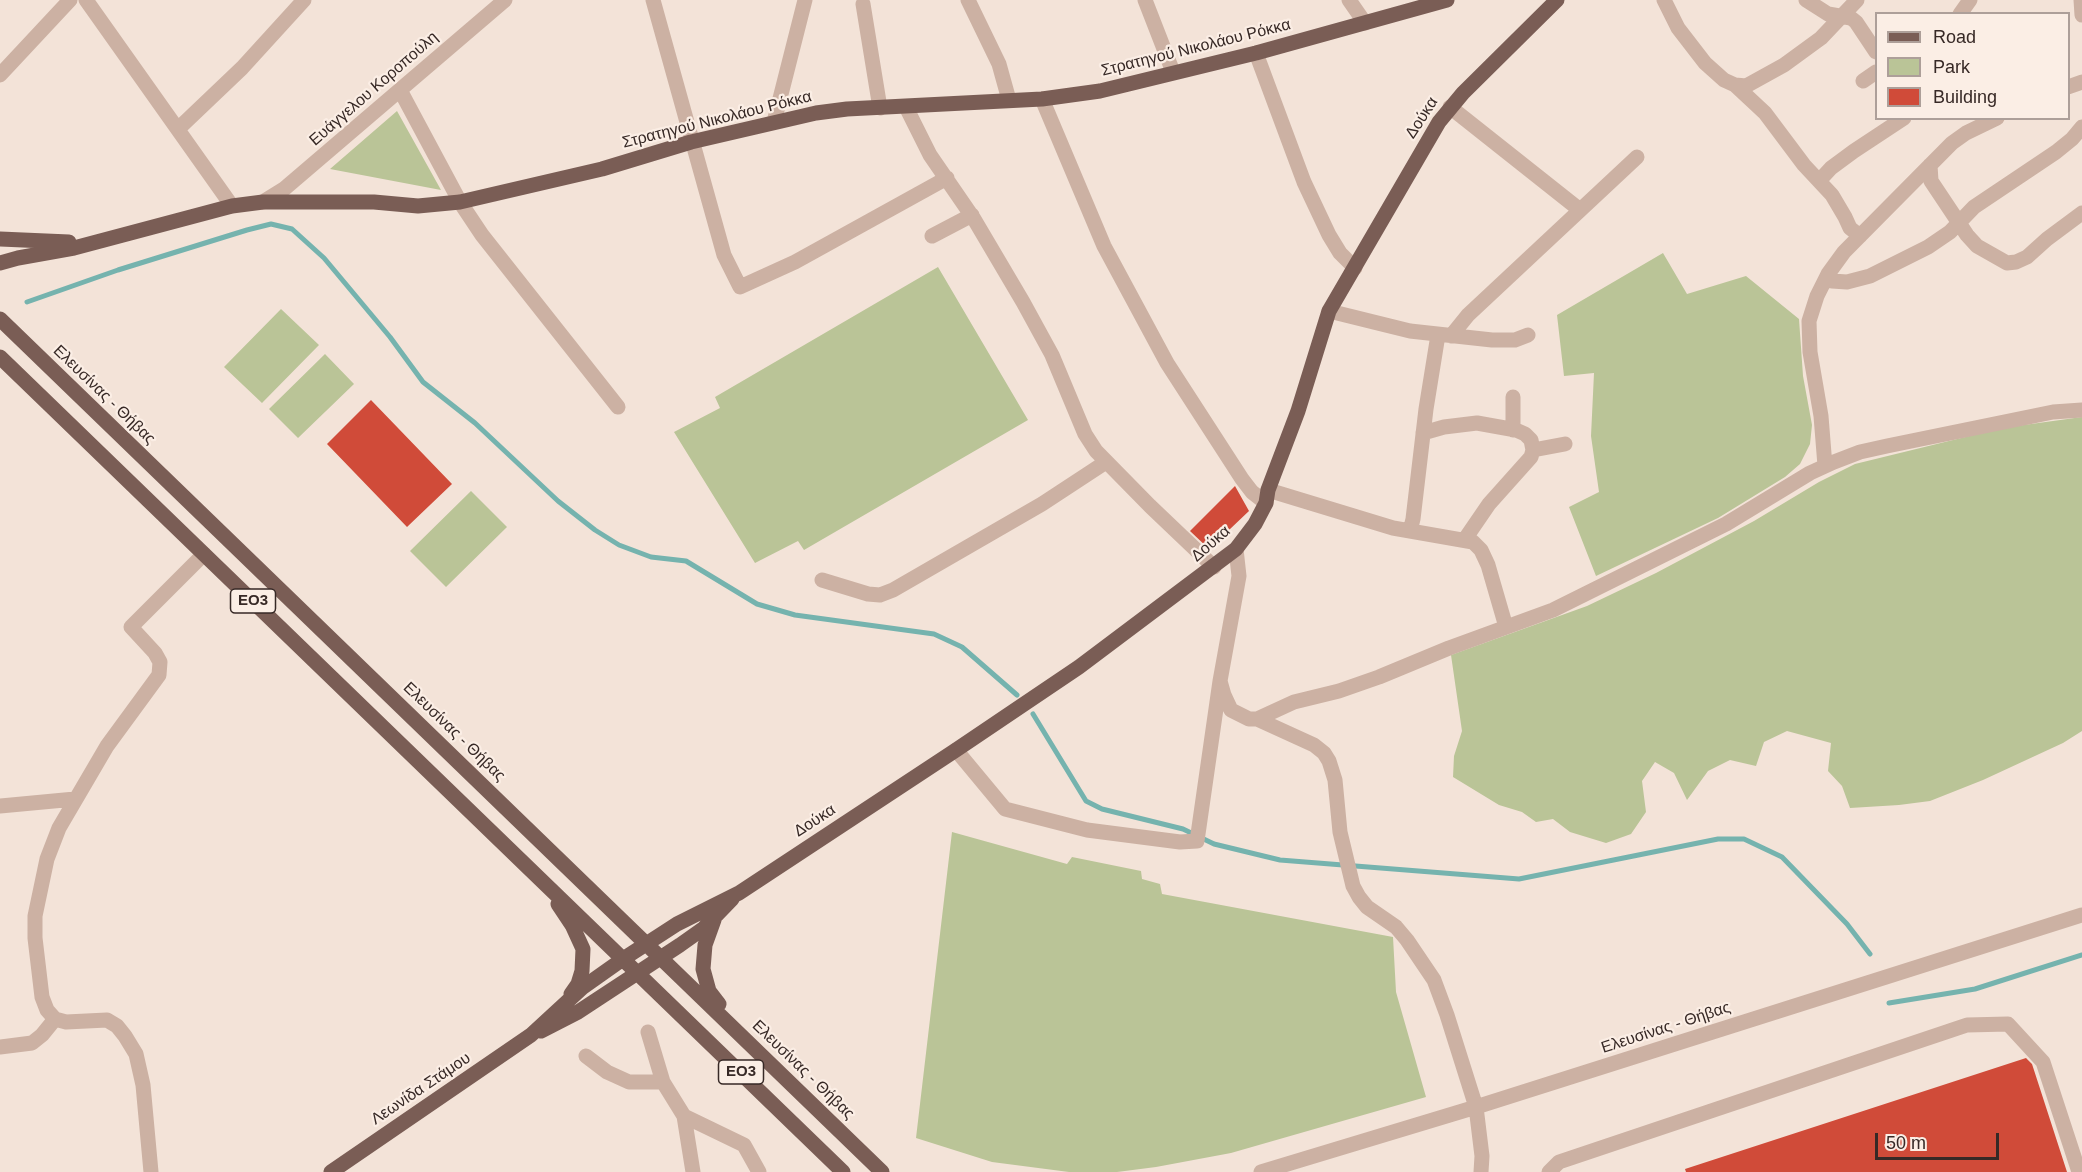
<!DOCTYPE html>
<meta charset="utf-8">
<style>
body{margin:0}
#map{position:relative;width:2082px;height:1172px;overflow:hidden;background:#f3e3d8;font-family:Arial,sans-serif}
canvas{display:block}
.legend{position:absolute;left:1875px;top:12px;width:195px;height:108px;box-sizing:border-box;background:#fbeee5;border:2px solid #ad9f99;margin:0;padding:8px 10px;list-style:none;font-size:18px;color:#372926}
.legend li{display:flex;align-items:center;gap:12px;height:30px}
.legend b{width:30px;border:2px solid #ad9f99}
.scale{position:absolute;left:1875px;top:1133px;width:124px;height:27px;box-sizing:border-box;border:3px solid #372926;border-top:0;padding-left:8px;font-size:18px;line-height:21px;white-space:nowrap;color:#372926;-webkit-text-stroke:4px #fbeee5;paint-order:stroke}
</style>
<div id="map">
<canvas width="2082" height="1172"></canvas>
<ul class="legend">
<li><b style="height:8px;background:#7a5d55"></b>Road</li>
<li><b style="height:16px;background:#bac497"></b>Park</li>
<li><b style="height:16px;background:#d04b39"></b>Building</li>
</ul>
<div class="scale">50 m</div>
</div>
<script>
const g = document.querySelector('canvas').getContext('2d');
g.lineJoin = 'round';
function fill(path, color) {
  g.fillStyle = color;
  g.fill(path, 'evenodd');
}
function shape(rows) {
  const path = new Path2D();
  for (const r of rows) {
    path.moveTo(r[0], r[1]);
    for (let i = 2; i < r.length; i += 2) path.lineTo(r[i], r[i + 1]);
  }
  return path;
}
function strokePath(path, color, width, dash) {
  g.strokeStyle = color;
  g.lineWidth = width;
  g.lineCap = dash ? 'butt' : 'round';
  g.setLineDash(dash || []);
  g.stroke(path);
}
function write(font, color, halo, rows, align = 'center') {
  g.font = font + ' Arial,sans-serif';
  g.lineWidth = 4.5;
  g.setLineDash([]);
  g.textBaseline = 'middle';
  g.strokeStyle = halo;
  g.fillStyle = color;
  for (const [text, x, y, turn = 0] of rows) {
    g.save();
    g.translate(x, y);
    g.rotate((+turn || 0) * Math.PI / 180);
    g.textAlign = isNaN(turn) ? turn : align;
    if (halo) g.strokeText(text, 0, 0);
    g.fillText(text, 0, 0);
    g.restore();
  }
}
fill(shape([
 [397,111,441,190,330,169],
 [1663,253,1687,294,1746,276,1799,319,1803,376,1812,425,1810,444,1800,464,1785,477,1718,518,1596,576,1569,507,1599,492,1591,436,1594,373,1564,376,1557,315],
 [938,267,1028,420,804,550,798,541,755,563,674,432,720,408,715,397],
 [281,309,319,345,262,403,224,367],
 [325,354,354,384,298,438,269,409],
 [2082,417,2082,731,2063,743,1983,780,1930,801,1899,805,1850,808,1842,786,1828,771,1831,743,1787,731,1764,742,1756,766,1730,760,1708,771,1687,800,1674,773,1655,762,1642,781,1646,812,1631,834,1606,843,1570,832,1553,819,1536,822,1522,812,1499,805,1453,777,1454,756,1462,731,1451,655,1587,606,1656,573,1754,521,1819,482,1855,464,2002,428],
 [471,491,507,527,446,587,410,551],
 [952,832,1067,864,1072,857,1141,871,1142,879,1160,884,1162,894,1393,937,1396,992,1426,1097,1231,1153,1156,1167,1117,1172,1069,1172,992,1162,916,1138]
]), '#bac497');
strokePath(shape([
 [27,302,118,270,247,230,271,224,292,229,324,258,390,337,423,382,475,423,558,501,595,530,619,545,651,557,686,561,757,604,795,615,934,634,962,647,1017,695],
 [1033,714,1086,801,1102,809,1183,829,1214,844,1280,860,1519,879,1718,839,1744,839,1782,857,1847,924,1870,954],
 [1889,1003,1975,989,2082,955]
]), '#75b3ae', 5);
fill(shape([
 [371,400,452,484,407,527,327,444],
 [1235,486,1249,511,1209,549,1190,531],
 [2026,1058,2032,1064,2067,1172,1686,1172,1685,1169]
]), '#d04b39');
strokePath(shape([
 [86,0,232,206],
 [653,0,724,255,740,287,795,262,947,178],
 [968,0,999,64,1009,100],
 [1145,0,1173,72],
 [1349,0,1365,23],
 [1664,0,1678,28,1705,63,1724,80,1735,85,1746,86,1784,65,1821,38,1857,0],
 [1806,0,1828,14,1851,18,1856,22,1876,52],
 [2081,0,2082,15],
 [863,4,880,108],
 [1960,14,1970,0],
 [1256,53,1304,182,1329,235,1340,253,1355,268],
 [0,75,70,0],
 [1863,81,1876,72],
 [1735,85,1765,113,1804,165,1832,195,1845,217,1850,228,1860,236],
 [2068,87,2082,82],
 [400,90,460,202,482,235,618,407],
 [1042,99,1104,246,1167,363,1242,479,1252,492,1266,503],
 [906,107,930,155,974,219,1023,302,1052,355,1085,434,1096,451,1150,506,1214,567],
 [1450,107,1580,210],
 [774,122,805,0],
 [178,129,242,68,304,0],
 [1930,165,1931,181,1967,235,1977,246,2007,263,2016,262,2027,257,2047,239,2082,213],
 [1819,181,1831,168,1854,151,1904,118],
 [263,202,284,189,505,0],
 [932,236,972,215],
 [1826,278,1832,281,1847,282,1870,276,1928,247,1950,232,1974,207,2056,152,2072,139,2082,127],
 [1329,311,1410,331,1492,340,1515,340,1528,335],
 [1451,336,1468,315,1637,157],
 [1513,430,1513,397],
 [1423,433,1444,427,1477,423,1516,430,1525,434,1531,440,1533,450,1531,457,1489,504,1465,539],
 [1533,450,1565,444],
 [1825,466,1821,416,1810,352,1809,321,1817,296,1828,274,1844,252,1952,143,1966,133,1997,118],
 [1268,490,1393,528,1473,542,1481,550,1488,565,1506,627],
 [1410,531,1413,519,1426,409,1438,335],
 [822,580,868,594,880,595,893,590,1042,504,1106,462],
 [1220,681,1224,695,1231,710,1249,719,1257,719,1294,702,1339,691,1379,677,1449,648,1553,610,1726,524,1810,473,1834,462,1860,452,1887,446,2053,412,2082,410],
 [1257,719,1314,745,1324,753,1329,761,1335,780,1340,832,1353,886,1359,897,1367,907,1396,927,1407,940,1434,980,1447,1015,1476,1107,1482,1156,1481,1172],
 [956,750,1005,809,1087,830,1180,842,1197,841,1220,681,1239,576,1236,549],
 [0,806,75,799],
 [648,1032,663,1082,684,1116,744,1145,759,1172],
 [0,1047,32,1043,42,1035,55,1019],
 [586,1056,607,1072,629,1082,663,1082],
 [684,1116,693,1172],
 [151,1172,143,1085,136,1054,125,1036,117,1026,107,1020,66,1022,55,1019,47,1010,42,997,35,938,35,916,47,859,59,828,107,746,159,675,160,662,155,653,131,627,204,554],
 [1261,1172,1476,1107,2082,915],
 [1549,1172,1559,1162,1967,1025,2008,1024,2043,1062,2079,1172]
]), '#ccb1a3', 15);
strokePath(shape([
 [0,239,69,242],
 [0,263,18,258,74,248,232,206,263,202,374,202,418,206,460,202,602,169,691,142,816,113,847,109,1042,99,1100,91,1256,53,1447,0],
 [0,319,882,1172],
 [0,357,843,1172],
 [558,904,572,925,583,949,582,971,578,984,571,994],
 [714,920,705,945,703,969,709,991,719,1004],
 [541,1031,578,1012,680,945,704,928,732,899],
 [331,1172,531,1035,582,988,623,959,677,924,739,893,956,750,1079,667,1236,549,1255,524,1266,503,1268,490,1298,411,1329,311,1439,122,1463,93,1557,0]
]), '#7a5d55', 15);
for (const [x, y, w] of [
 [253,601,45],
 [741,1072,45]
]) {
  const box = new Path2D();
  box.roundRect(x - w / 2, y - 12, w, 24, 4.5);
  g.fillStyle = '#fbeee5';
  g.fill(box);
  strokePath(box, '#372926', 1.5);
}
write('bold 15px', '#372926', null, [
 ["ΕΟ3",253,601],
 ["ΕΟ3",741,1072]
]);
write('16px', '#372926', '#fbeee5', [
 ["Στρατηγού Νικολάου Ρόκκα",1196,48,-14],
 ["Ευάγγελου Κοροπούλη",374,89,-41],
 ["Δούκα",1422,118,-57],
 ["Στρατηγού Νικολάου Ρόκκα",717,120,-14],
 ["Ελευσίνας - Θήβας",104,395,44],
 ["Δούκα",1211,544,-41],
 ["Ελευσίνας - Θήβας",454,732,44],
 ["Δούκα",815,821,-33],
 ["Ελευσίνας - Θήβας",1666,1028,-18],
 ["Ελευσίνας - Θήβας",803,1070,44],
 ["Λεωνίδα Στάμου",421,1089,-34]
]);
</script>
